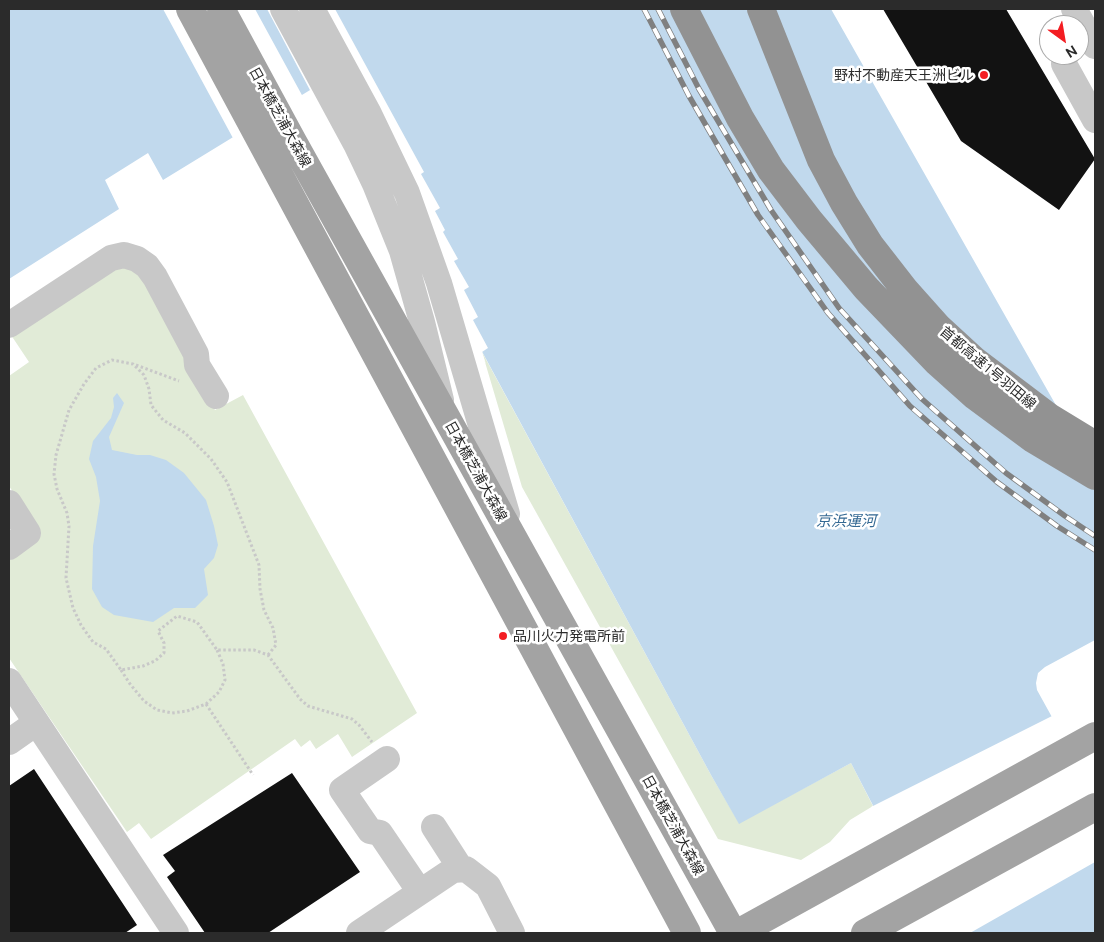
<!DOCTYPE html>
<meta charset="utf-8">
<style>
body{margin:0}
#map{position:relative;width:1104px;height:942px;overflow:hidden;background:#fff;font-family:Ubuntu,sans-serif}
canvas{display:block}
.frame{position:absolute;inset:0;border:10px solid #2b2b2b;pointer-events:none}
.north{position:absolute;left:1039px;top:15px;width:50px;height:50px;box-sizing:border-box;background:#fff;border:1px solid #aaa;border-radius:50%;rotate:148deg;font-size:14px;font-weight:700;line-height:20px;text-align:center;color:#2b2b2b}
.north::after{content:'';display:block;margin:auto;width:18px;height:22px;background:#f31d22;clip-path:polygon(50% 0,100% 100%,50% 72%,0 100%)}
</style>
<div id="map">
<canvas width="1104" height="942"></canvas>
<div class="frame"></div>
<div class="north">N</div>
</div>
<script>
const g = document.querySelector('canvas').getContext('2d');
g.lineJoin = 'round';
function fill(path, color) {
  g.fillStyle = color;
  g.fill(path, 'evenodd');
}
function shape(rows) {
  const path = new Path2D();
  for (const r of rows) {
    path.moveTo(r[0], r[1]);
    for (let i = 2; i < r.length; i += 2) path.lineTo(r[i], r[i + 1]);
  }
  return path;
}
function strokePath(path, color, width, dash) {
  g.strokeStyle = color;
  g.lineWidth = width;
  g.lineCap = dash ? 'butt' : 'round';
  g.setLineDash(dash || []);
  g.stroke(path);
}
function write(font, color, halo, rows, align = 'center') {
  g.font = font + ' Ubuntu,"Noto Sans JP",sans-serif';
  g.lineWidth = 5;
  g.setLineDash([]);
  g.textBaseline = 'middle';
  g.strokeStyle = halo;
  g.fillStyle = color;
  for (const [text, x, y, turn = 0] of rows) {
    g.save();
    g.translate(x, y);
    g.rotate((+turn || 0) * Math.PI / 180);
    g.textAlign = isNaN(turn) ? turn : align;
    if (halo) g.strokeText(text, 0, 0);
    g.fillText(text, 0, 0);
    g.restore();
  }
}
fill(shape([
 [120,263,142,274,215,410,243,395,417,713,352,757,338,734,316,749,310,740,301,747,295,739,151,839,139,823,127,832,9,658,9,558,41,535,9,486,9,376,29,362,9,332],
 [482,352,711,775,739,823,851,763,873,806,850,820,830,842,801,860,718,839,522,487]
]), '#e1ebd7');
fill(shape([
 [9,9,831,9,1095,474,1095,640,1045,667,1038,673,1036,683,1037,690,1095,795,1095,933,939,933,851,763,739,824,711,775,333,76,163,180,148,153,105,180,119,209,9,279],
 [117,393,124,403,109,437,112,450,137,455,150,455,166,460,184,473,206,500,214,526,218,545,214,558,204,569,208,595,195,608,174,608,153,622,114,615,102,607,92,589,93,546,100,501,96,477,89,459,93,441,111,418,114,407,113,398]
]), '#c1d9ed');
fill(shape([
 [163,9,255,9,303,97,234,140],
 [267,9,335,9,424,172,421,174,440,208,435,211,445,230,443,232,458,259,454,261,469,287,464,290,478,317,473,320,488,348,482,352,486,364,332,79,311,92],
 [1054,715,1095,789,1095,862,970,933,936,933,871,807]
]), '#fff');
fill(shape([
 [883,9,1006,9,1095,159,1059,210,961,141],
 [34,769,137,925,125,933,9,933,9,786],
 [292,773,360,872,268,933,205,933,167,877,175,871,163,855]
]), '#121212');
strokePath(shape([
 [136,365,179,381],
 [268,655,276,645,273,628,264,610,260,589,259,565,227,482,211,459,185,433,163,420,151,405,149,389,144,375,133,364,112,360,96,368,84,384,69,410,56,455,54,474,57,489,67,513,69,526,66,578,73,608,81,625,93,642,106,649,121,670,143,666,155,661,164,653,164,643,158,631,177,616,197,622,217,650,254,650,268,655,300,699,308,706,352,719,359,725,372,742],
 [121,670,130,684,144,701,157,710,172,713,187,711,206,704,219,692,225,680,223,664,217,650],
 [206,704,253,775]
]), '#c8c8c8', 3, [2.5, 2.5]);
strokePath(shape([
 [283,9,356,144,375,184,402,251,422,322,441,400],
 [312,9,368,112,407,193,439,283,507,514],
 [1074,9,1095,46],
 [1065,55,1064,64,1095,120],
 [9,325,111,258,124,255,137,259,147,266,155,277,196,354,197,365,216,396],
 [9,503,28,533,9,547],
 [9,681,176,933],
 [9,742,36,723],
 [387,759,342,790,370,831,380,833,420,892],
 [434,827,461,869],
 [359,933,453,870,466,869,488,886,512,933]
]), '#c8c8c8', 26);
strokePath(shape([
 [190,9,687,933],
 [221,9,292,140,733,933],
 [738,933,1095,736],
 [865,933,1095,807]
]), '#a3a3a3', 28);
strokePath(shape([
 [684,9,740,118,771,170,809,220,866,288,937,362,975,396,1033,439,1095,476],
 [761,9,821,160,844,203,870,245,905,290,938,327,975,361,1049,417,1095,445]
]), '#929292', 28);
const rail = shape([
 [644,9,689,96,758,215,828,313,910,406,997,482,1057,526,1095,550],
 [658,9,699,89,771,210,839,308,922,399,1006,473,1065,516,1095,536]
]);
strokePath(rail, '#808080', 5.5);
strokePath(rail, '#fff', 4, [11]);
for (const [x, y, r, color] of [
 [984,75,5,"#f31d22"],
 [503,636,5,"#f31d22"]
]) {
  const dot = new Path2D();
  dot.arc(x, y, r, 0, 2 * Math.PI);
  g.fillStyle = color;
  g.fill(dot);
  strokePath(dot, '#fff', 2);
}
write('14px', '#2b2b2b', '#fff', [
 ["野村不動産天王洲ビル",974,75],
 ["品川火力発電所前",513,636,"left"]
], 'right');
write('14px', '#2b2b2b', '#fff', [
 ["日本橋芝浦大森線",280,117,61],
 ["首都高速1号羽田線",988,368,40],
 ["日本橋芝浦大森線",476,471,61],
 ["日本橋芝浦大森線",673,825,61]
]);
write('italic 15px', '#346993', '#fff', [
 ["京浜運河",846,521]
]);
</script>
